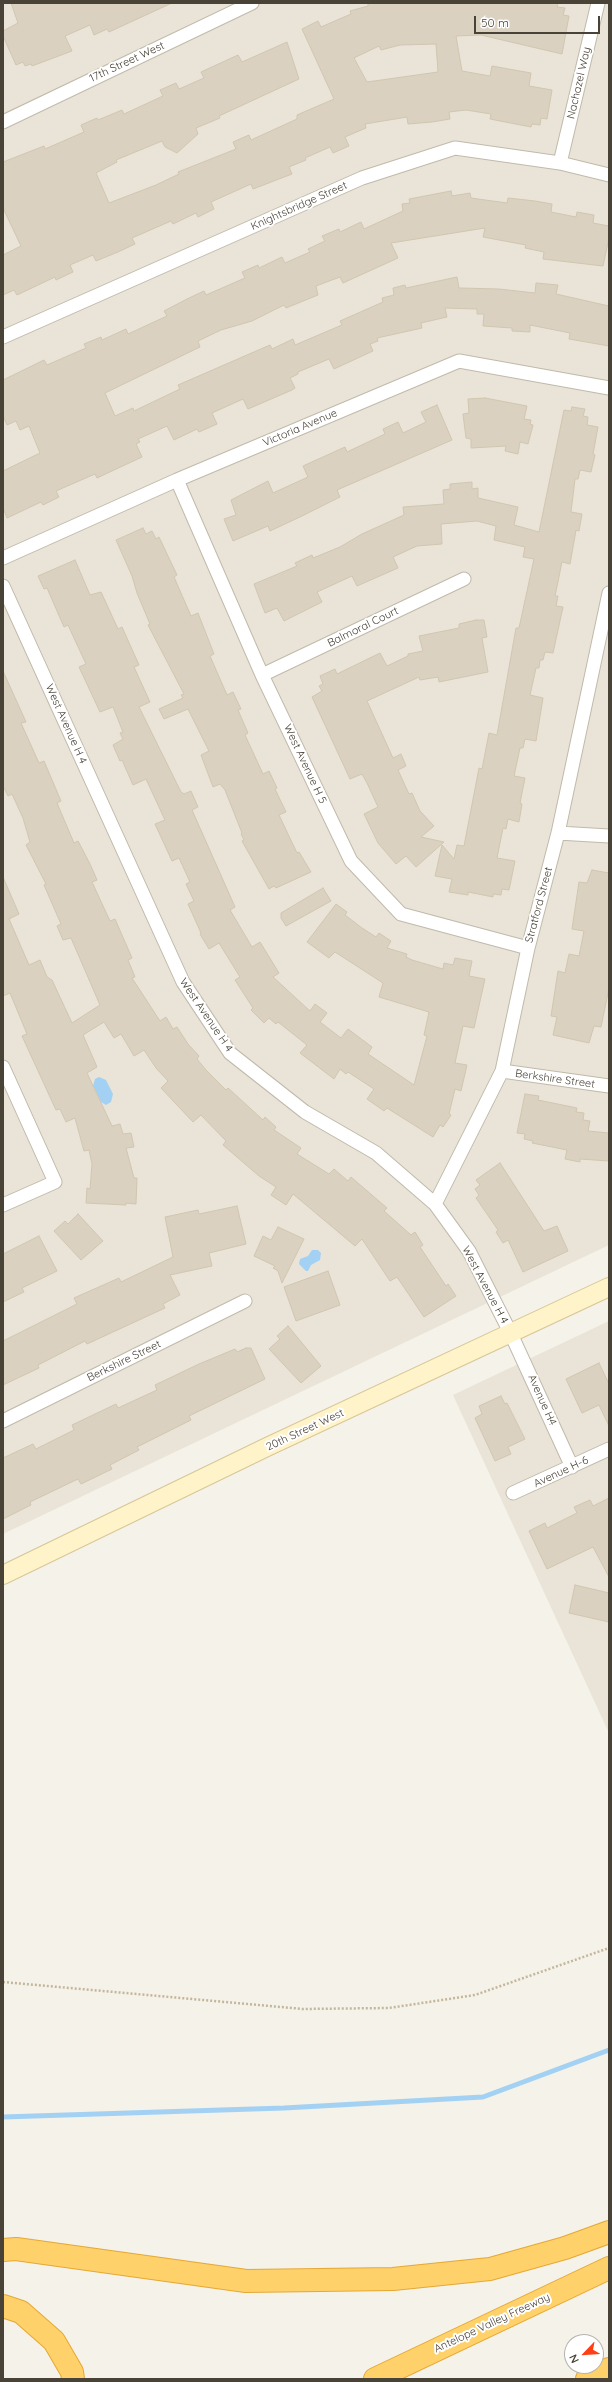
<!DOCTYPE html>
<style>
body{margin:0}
#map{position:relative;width:612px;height:2382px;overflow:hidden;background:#f5f2e9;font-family:Quicksand,sans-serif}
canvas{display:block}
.frame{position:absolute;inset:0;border:4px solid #494237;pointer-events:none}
.north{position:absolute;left:564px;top:2334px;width:40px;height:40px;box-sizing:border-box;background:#fff;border:1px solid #b6b3af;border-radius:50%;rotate:245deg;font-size:11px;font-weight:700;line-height:16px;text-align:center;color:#494237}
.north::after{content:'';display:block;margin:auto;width:14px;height:18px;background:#ff3f16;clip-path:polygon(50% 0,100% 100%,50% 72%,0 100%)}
.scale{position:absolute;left:474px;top:16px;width:126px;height:18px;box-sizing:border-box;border:2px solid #494237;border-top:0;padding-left:5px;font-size:12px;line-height:14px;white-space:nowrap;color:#494237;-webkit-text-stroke:3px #fff;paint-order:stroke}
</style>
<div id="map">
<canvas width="612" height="2382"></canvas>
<div class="frame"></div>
<div class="north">N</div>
<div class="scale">50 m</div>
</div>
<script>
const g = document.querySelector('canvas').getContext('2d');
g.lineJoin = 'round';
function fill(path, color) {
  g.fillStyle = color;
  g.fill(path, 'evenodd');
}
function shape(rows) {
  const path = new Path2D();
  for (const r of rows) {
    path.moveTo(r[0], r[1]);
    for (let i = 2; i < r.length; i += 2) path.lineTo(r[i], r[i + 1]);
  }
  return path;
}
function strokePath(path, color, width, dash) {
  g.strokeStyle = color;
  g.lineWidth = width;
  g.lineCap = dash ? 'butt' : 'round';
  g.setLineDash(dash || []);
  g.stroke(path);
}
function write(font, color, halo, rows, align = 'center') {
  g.font = font + ' Quicksand,sans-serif';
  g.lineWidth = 4;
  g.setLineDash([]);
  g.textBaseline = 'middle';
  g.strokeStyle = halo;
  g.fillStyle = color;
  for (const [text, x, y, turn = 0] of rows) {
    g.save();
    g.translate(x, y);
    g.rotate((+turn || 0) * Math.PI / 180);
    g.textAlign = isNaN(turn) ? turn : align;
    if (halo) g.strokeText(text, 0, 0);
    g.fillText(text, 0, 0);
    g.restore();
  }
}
fill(shape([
 [3,3,609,3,609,1245,3,1534],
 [609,1321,609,1733,453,1395]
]), '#e9e4d7');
fill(shape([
 [99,1077,106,1080,113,1094,111,1102,106,1105,101,1102,93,1086,95,1079],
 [312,1250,318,1250,321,1253,320,1260,311,1265,308,1271,306,1271,299,1264,300,1259,308,1256]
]), '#a3d1f4');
strokePath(shape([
 [3,2117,284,2108,483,2097,609,2050]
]), '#a3d1f4', 5);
const building = shape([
 [11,3,172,3,109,32,107,29,94,35,90,25,65,36,72,51,32,66,31,64,25,66,23,62,16,65,3,36,3,31,18,23,11,3],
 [368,3,558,3,557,7,565,8,563,15,569,16,562,54,481,35,456,36,462,71,490,76,492,66,531,73,529,86,552,90,547,119,541,118,540,125,532,124,531,127,490,119,491,114,466,110,449,112,450,119,432,122,408,124,407,117,365,124,366,128,345,137,349,146,333,153,330,147,305,158,306,160,289,167,292,174,253,189,251,184,211,202,214,209,198,217,196,213,173,224,171,221,132,238,135,244,118,252,96,261,93,255,70,265,73,272,56,280,55,277,17,295,14,290,3,295,3,255,21,246,3,208,3,162,44,146,45,149,84,132,81,125,97,118,98,120,122,110,124,114,163,96,160,90,176,83,179,89,204,78,201,72,238,55,242,62,287,42,299,79,219,116,220,118,196,128,198,134,177,153,165,147,162,141,116,160,117,162,96,173,109,203,156,185,179,174,178,172,236,149,233,142,249,135,251,140,297,119,297,115,334,99,302,29,318,21,321,27,351,14,350,11,368,6,368,3],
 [436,44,438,72,367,82,354,58,379,46,381,50,400,45,436,44],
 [451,191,452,196,470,193,471,198,507,203,508,198,535,201,552,204,551,212,576,217,577,212,594,215,593,223,609,226,609,238,603,266,543,259,544,252,525,248,526,245,483,237,485,228,391,243,398,258,343,283,340,277,316,286,318,295,286,308,284,305,252,321,221,330,198,341,200,347,105,393,115,416,133,408,134,411,180,389,178,385,270,345,272,349,293,339,295,345,342,325,340,321,383,302,382,298,394,295,393,288,405,285,406,288,457,277,459,288,499,289,535,293,536,283,558,285,556,294,609,306,609,346,569,339,570,333,530,325,530,332,512,331,512,328,483,326,484,314,477,314,477,309,445,308,447,317,421,323,422,328,377,338,378,341,370,344,373,351,334,369,329,359,298,372,298,374,290,378,295,388,292,390,248,409,243,399,212,413,217,424,199,432,197,429,174,440,167,426,138,439,140,442,136,444,142,457,97,478,95,474,56,491,59,497,43,505,41,502,7,518,3,508,3,471,40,453,29,426,20,430,16,421,7,425,3,416,3,380,44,360,47,365,86,348,84,344,101,337,102,340,126,329,128,334,167,316,164,311,187,299,204,291,206,295,245,278,242,272,258,265,259,268,282,257,285,263,310,252,308,249,325,241,322,236,339,229,340,232,361,222,364,229,403,211,402,204,410,203,409,199,451,191],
 [485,398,527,406,524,419,531,420,530,424,533,425,528,444,520,442,518,454,505,451,506,446,471,448,471,439,466,438,463,414,469,413,468,399,485,398],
 [437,405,452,440,337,490,340,497,302,516,270,531,268,526,233,541,224,519,236,515,231,500,268,481,273,493,308,477,303,466,345,447,347,452,385,434,383,429,398,422,403,433,426,422,421,412,437,405],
 [572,407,585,409,583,416,588,417,587,425,598,427,593,454,595,455,591,472,580,470,578,479,575,479,571,512,582,514,579,531,576,530,570,564,562,562,555,596,558,596,556,606,563,607,553,653,545,652,543,660,540,660,539,668,536,668,530,695,543,698,536,741,525,739,523,748,520,748,514,776,525,778,520,803,522,804,519,822,508,819,506,829,503,828,497,858,515,861,509,890,502,889,501,895,493,894,493,897,468,892,468,895,449,892,452,879,435,876,442,845,454,859,457,845,464,846,479,768,482,769,489,733,497,735,516,628,519,628,534,559,523,557,525,547,494,540,496,526,477,521,441,524,442,544,417,546,393,557,398,568,357,586,352,576,317,592,322,602,284,621,277,608,265,613,254,584,297,566,295,563,312,555,313,558,340,547,362,534,404,515,403,507,444,504,443,490,450,489,450,484,472,482,472,489,478,488,478,498,518,507,514,525,539,532,564,410,571,411,572,407],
 [143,528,146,534,152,531,156,539,159,537,177,575,174,577,191,616,198,613,214,654,210,656,227,695,233,692,241,709,238,710,248,733,245,735,263,774,269,771,277,788,275,789,286,812,279,815,297,853,299,852,311,872,276,888,274,886,269,889,242,841,244,840,241,834,242,833,225,790,220,784,213,787,201,755,209,751,188,709,164,719,159,709,183,698,181,695,184,694,148,625,150,624,137,593,132,576,116,540,143,528],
 [75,560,90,595,101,592,118,629,122,627,139,665,134,667,150,702,139,707,181,792,184,794,191,791,198,807,192,810,235,907,230,910,252,947,260,942,279,973,273,977,310,1011,315,1004,327,1013,320,1022,341,1038,348,1029,372,1047,368,1054,414,1085,427,1036,424,1035,429,1012,379,997,383,983,335,952,329,958,307,942,336,904,347,912,345,915,362,928,376,937,379,933,391,941,387,948,407,954,406,957,412,960,443,969,444,963,453,965,455,958,472,961,469,976,485,979,474,1028,463,1026,455,1063,467,1065,461,1091,455,1089,449,1114,451,1115,443,1127,440,1125,433,1137,387,1108,384,1111,367,1099,374,1089,348,1072,346,1074,340,1069,334,1079,300,1053,307,1045,278,1022,276,1024,269,1018,264,1023,251,1010,253,1008,235,980,240,977,219,943,209,949,200,934,201,933,188,904,194,901,186,884,190,882,179,858,172,861,155,824,165,820,146,779,133,785,122,760,120,761,113,745,123,739,120,733,123,732,113,707,100,712,79,667,86,664,68,625,64,627,47,588,44,589,38,576,75,560],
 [476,620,484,620,487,637,482,638,488,672,439,682,438,677,420,680,419,677,367,701,393,758,401,754,406,766,398,770,409,794,412,793,420,811,434,826,421,837,444,842,416,867,406,856,396,864,378,843,364,814,378,807,367,783,362,774,350,779,312,697,322,691,319,686,323,684,320,676,335,669,337,674,380,653,387,666,408,656,408,654,423,651,419,636,459,628,459,624,476,620],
 [3,671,26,722,21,723,39,763,44,761,61,801,57,803,74,843,78,841,90,864,97,880,92,882,110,921,115,919,132,958,128,960,135,977,132,978,160,1021,166,1017,173,1029,177,1027,188,1044,199,1056,197,1059,206,1070,226,1090,228,1088,263,1120,265,1117,276,1127,274,1130,301,1148,297,1154,329,1174,334,1169,348,1181,351,1177,387,1208,384,1211,411,1235,415,1232,423,1245,420,1247,446,1286,448,1284,456,1296,424,1317,397,1277,390,1281,362,1239,355,1246,293,1194,286,1205,271,1195,276,1187,259,1176,223,1145,226,1141,201,1115,193,1122,161,1088,168,1081,156,1068,144,1050,134,1056,121,1034,114,1038,104,1022,83,1035,97,1067,87,1073,112,1126,120,1124,123,1134,131,1133,134,1147,126,1148,134,1178,137,1178,136,1204,126,1203,126,1205,86,1203,87,1188,90,1189,92,1164,89,1150,84,1151,75,1118,66,1122,60,1109,56,1110,22,1036,27,1034,10,993,3,996,3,877,19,914,9,919,29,965,40,960,47,977,52,980,72,1023,100,1005,71,938,63,940,57,926,61,924,44,885,46,884,26,845,30,842,23,818,12,794,8,796,3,786,3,671],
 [592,870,609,873,609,988,601,1027,594,1026,589,1043,553,1035,557,1017,551,1016,558,971,565,973,569,954,579,956,584,931,572,929,579,882,587,883,592,870],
 [323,888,331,901,286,926,281,918,281,913,323,888],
 [525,1094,539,1096,538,1100,577,1108,576,1112,584,1113,583,1120,590,1121,588,1131,609,1133,609,1161,580,1159,580,1162,565,1159,567,1150,532,1143,533,1141,524,1139,525,1134,517,1133,525,1094],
 [500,1163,544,1231,557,1226,568,1251,523,1272,508,1240,503,1243,496,1232,498,1230,476,1198,479,1195,475,1189,480,1185,476,1180,500,1163],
 [237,1206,246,1244,209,1253,212,1266,170,1275,180,1295,163,1304,165,1308,87,1344,85,1341,38,1365,39,1368,3,1385,3,1341,77,1304,74,1298,119,1278,121,1282,173,1257,165,1217,198,1210,199,1214,237,1206],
 [78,1214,103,1241,81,1260,54,1231,65,1221,68,1224,78,1214],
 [278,1227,304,1239,282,1283,278,1271,273,1268,275,1266,254,1256,263,1236,271,1240,278,1227],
 [39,1236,57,1271,22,1288,24,1292,3,1302,3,1254,39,1236],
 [328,1271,340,1305,296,1321,284,1287,328,1271],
 [288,1326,321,1366,301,1383,269,1349,280,1339,277,1336,288,1326],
 [246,1348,251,1348,265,1379,189,1416,191,1420,137,1447,139,1450,110,1465,112,1469,81,1484,78,1479,30,1502,31,1505,3,1519,3,1458,33,1444,36,1449,74,1430,72,1425,116,1404,118,1408,157,1390,155,1385,199,1364,235,1349,237,1352,246,1348],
 [599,1363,609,1384,609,1426,599,1405,582,1413,566,1379,599,1363],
 [501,1396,505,1404,507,1403,525,1439,508,1447,511,1454,495,1461,475,1418,482,1414,479,1406,501,1396],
 [609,1498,609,1577,593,1547,547,1569,529,1531,545,1523,547,1528,577,1513,574,1507,590,1500,593,1506,609,1498],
 [575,1585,609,1593,609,1622,569,1613,575,1585]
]);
fill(building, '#dad1c0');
strokePath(building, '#d2c6b0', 1);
const minor = shape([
 [3,122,252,3],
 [560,163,598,3],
 [3,337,362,178,455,148,560,163,609,175],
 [177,480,262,675,351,861,401,914,528,948],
 [3,558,177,480,459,361,609,388],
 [3,586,183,982,230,1053,305,1112,376,1153,435,1204,469,1251,511,1334,572,1467],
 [262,675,464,579],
 [558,833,609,836],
 [3,1067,55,1182,3,1205],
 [502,1071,609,1086],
 [435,1204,502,1071,528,948,558,833,609,593],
 [3,1421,245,1301],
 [513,1493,609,1449]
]);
const secondary = shape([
 [3,1575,267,1447,609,1287]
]);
const motorway = shape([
 [3,2250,16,2249,246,2281,393,2279,490,2269,565,2248,609,2232],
 [3,2306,21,2312,54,2341,72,2372,73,2379],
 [375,2379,609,2268],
 [587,2379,609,2369]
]);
strokePath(minor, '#c1baab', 15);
strokePath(secondary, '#d7c797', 20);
strokePath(motorway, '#e5a833', 24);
strokePath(shape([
 [3,1982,303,2009,389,2008,475,1995,609,1948]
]), '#c4b69b', 2.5, [2, 2]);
strokePath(minor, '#fff', 13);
strokePath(secondary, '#fff3c9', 18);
strokePath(motorway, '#ffd16a', 22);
write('11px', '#494237', '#fff', [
 ["17th Street West",127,62,-25],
 ["Nachazel Way",579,83,-77],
 ["Knightsbridge Street",299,206,-24],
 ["Victoria Avenue",300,428,-23],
 ["Balmoral Court",363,627,-26],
 ["West Avenue H 4",66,724,66],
 ["West Avenue H 5",305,764,65],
 ["Stratford Street",539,905,-75],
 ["West Avenue H 4",206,1015,56],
 ["Berkshire Street",555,1079,8],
 ["West Avenue H 4",485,1285,62],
 ["Berkshire Street",124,1361,-26],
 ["Avenue H4",542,1400,66],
 ["20th Street West",305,1430,-25],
 ["Avenue H-6",561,1472,-25],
 ["Antelope Valley Freeway",492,2323,-25]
]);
</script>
